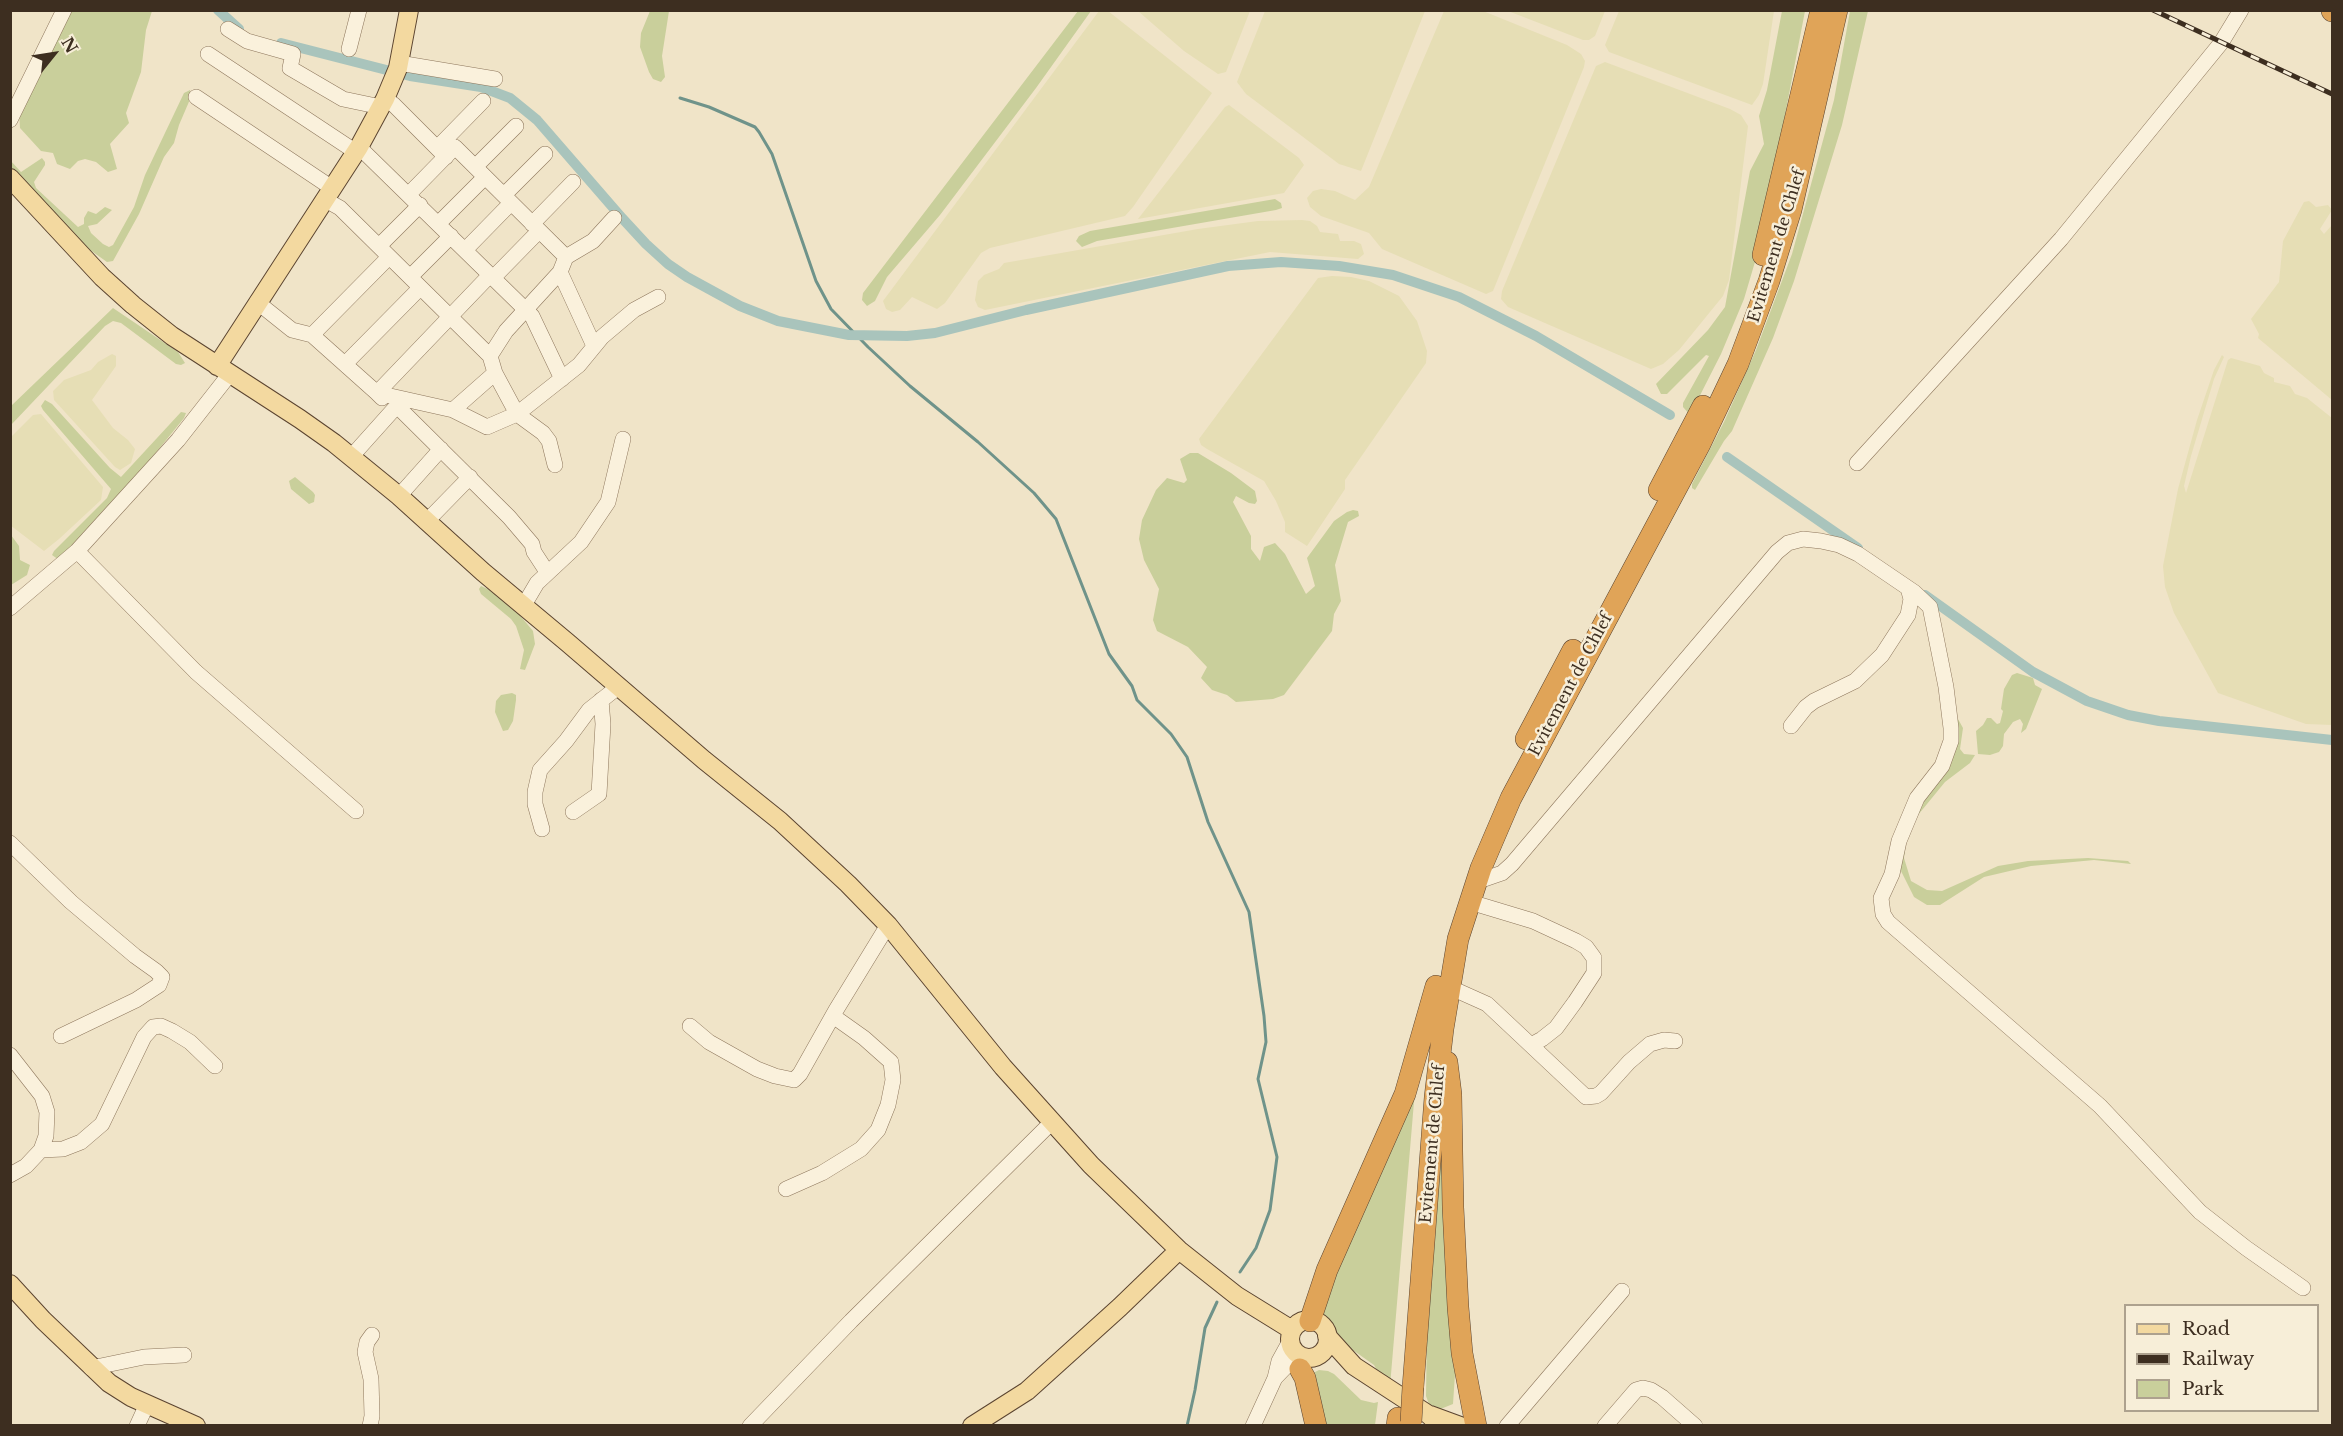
<!DOCTYPE html>
<style>
body{margin:0}
#map{position:relative;width:2343px;height:1436px;overflow:hidden;background:#f0e4c8;font-family:"Libre Baskerville",serif}
canvas{display:block}
.frame{position:absolute;inset:0;border:12px solid #3d2e20;pointer-events:none}
.legend{position:absolute;left:2124px;top:1304px;width:195px;height:108px;box-sizing:border-box;background:#f7eed8;border:2px solid #ada18e;margin:0;padding:8px 10px;list-style:none;font-size:18px;color:#3d2e20}
.legend li{display:flex;align-items:center;gap:12px;height:30px}
.legend b{width:30px;border:2px solid #ada18e}
.north{position:absolute;left:24px;top:24px;width:60px;height:60px;-webkit-text-stroke:4px #f7eed8;paint-order:stroke;rotate:60deg;font-size:16px;font-weight:700;line-height:24px;text-align:center;color:#3d2e20}
.north::after{content:'';display:block;margin:auto;width:21px;height:27px;background:#3d2e20;clip-path:polygon(50% 0,100% 100%,50% 72%,0 100%)}
</style>
<div id="map">
<canvas width="2343" height="1436"></canvas>
<div class="frame"></div>
<ul class="legend">
<li><b style="height:8px;background:#f3d9a0"></b>Road</li>
<li><b style="height:8px;background:#3d2e20"></b>Railway</li>
<li><b style="height:16px;background:#c9cf9b"></b>Park</li>
</ul>
<div class="north">N</div>
</div>
<script>
const g = document.querySelector('canvas').getContext('2d');
g.lineJoin = 'round';
function fill(path, color) {
  g.fillStyle = color;
  g.fill(path, 'evenodd');
}
function shape(rows) {
  const path = new Path2D();
  for (const r of rows) {
    if (r.length === 3) {
      path.moveTo(r[0] + r[2], r[1]);
      path.arc(r[0], r[1], r[2], 0, 2 * Math.PI);
      continue;
    }
    path.moveTo(r[0], r[1]);
    for (let i = 2; i < r.length; i += 2) path.lineTo(r[i], r[i + 1]);
  }
  return path;
}
function strokePath(path, color, width, dash) {
  g.strokeStyle = color;
  g.lineWidth = width;
  g.lineCap = dash ? 'butt' : 'round';
  g.setLineDash(dash || []);
  g.stroke(path);
}
function write(font, color, halo, rows, align = 'center') {
  g.font = font + ' "Libre Baskerville",serif';
  g.lineWidth = 5;
  g.setLineDash([]);
  g.textBaseline = 'middle';
  g.strokeStyle = halo;
  g.fillStyle = color;
  for (const [text, x, y, turn = 0] of rows) {
    g.save();
    g.translate(x, y);
    g.rotate((+turn || 0) * Math.PI / 180);
    g.textAlign = isNaN(turn) ? turn : align;
    if (halo) g.strokeText(text, 0, 0);
    g.fillText(text, 0, 0);
    g.restore();
  }
}
fill(shape([
 [1099,11,1108,11,1212,93,1133,207,1125,216,990,248,981,253,945,303,937,309,912,297,900,310,892,312,886,309,883,301],
 [1138,11,1250,11,1226,72,1218,74,1184,51],
 [1265,11,1425,11,1361,171,1339,164,1246,94,1237,82],
 [1444,11,1483,11,1567,45,1581,54,1585,61,1584,67,1493,291,1486,294,1382,249,1369,233,1321,216,1310,207,1307,198,1313,191,1321,189,1335,191,1355,200,1369,187],
 [1508,11,1605,10,1605,11,1595,36,1589,40,1583,40],
 [1619,11,1774,11,1763,84,1759,95,1752,105,1609,52,1605,45],
 [1605,62,1730,109,1741,115,1748,126,1729,280,1723,296,1679,350,1663,364,1651,369,1508,307,1501,299,1502,291,1596,66],
 [1229,105,1299,158,1304,165,1284,193,1138,219,1225,107],
 [2309,201,2316,207,2328,205,2332,210,2320,229,2324,234,2332,225,2332,400,2258,338,2259,334,2251,319,2279,282,2283,241,2304,202],
 [1302,220,1310,221,1317,226,1320,232,1338,234,1340,241,1354,241,1361,244,1364,254,1358,259,1270,252,985,310,978,307,975,300,978,281,984,275,999,269,1004,263,1198,229,1258,221],
 [1332,276,1351,277,1369,281,1399,296,1417,321,1427,351,1426,363,1345,480,1345,489,1307,546,1285,532,1285,522,1276,501,1264,481,1207,449,1201,445,1199,439,1318,278],
 [112,354,116,356,116,366,92,400,113,428,128,440,135,449,131,463,120,470,115,467,54,400,53,391,64,380,91,370,98,362],
 [2222,355,2224,357,2214,379,2191,456,2184,486,2186,493,2228,360,2231,358,2260,366,2264,373,2274,378,2274,382,2290,386,2295,394,2307,398,2332,418,2332,725,2306,724,2218,693,2174,613,2165,587,2163,566,2178,489,2197,420,2214,370],
 [41,414,103,487,101,500,59,539,44,551,10,525,11,437,33,415]
]), '#e6deb5');
fill(shape([
 [71,11,152,11,146,30,141,72,126,113,129,123,110,144,117,169,108,172,96,162,85,159,78,161,70,169,57,164,53,153,41,151,20,128,19,110],
 [650,11,669,11,662,56,665,77,661,82,653,79,649,72,640,47,641,33],
 [1078,11,1091,11,1036,88,940,215,887,277,875,301,867,306,862,300,863,293],
 [1782,11,1805,11,1760,245,1744,299,1721,354,1690,415,1683,407,1683,403,1709,356,1706,355,1667,394,1661,394,1656,384,1708,330,1725,307,1750,171,1764,144,1759,116,1767,90],
 [1850,11,1868,11,1842,125,1794,281,1773,338,1732,431,1724,441,1695,490,1692,488,1692,484,1724,422,1756,350,1792,254,1834,100],
 [190,90,191,97,179,125,174,143,164,157,139,214,113,261,107,262,83,245,11,168,10,160,21,172,42,158,45,162,45,165,34,182,36,188,78,227,84,224,84,218,88,211,96,214,105,207,112,210,97,224,88,226,91,233,103,244,109,247,113,245,134,207,145,175,184,93],
 [1275,199,1281,203,1282,208,1276,210,1097,241,1082,247,1076,241,1079,236,1090,231],
 [113,308,178,352,185,363,181,365,176,364,121,323,113,321,105,326,11,425,11,406],
 [45,400,52,404,110,468,121,477,181,412,186,413,184,418,120,497,59,560,52,555,54,551,107,498,111,489,43,410,41,406],
 [1190,453,1198,453,1231,473,1255,491,1257,501,1255,504,1249,503,1236,496,1233,502,1251,536,1251,549,1260,561,1264,547,1275,543,1285,554,1306,594,1315,586,1307,558,1334,521,1347,512,1353,510,1358,511,1359,516,1348,522,1335,565,1341,601,1334,614,1332,631,1284,695,1273,699,1236,702,1227,695,1212,690,1201,678,1207,667,1188,647,1157,631,1153,620,1159,589,1144,560,1139,539,1142,520,1156,490,1167,478,1184,483,1187,480,1180,459],
 [295,477,313,492,315,495,314,502,309,504,291,489,289,481],
 [11,535,19,546,20,560,30,565,27,575,11,585],
 [481,586,494,592,518,613,533,631,535,644,525,670,520,669,524,650,516,626,511,619,481,594,479,589],
 [2017,673,2033,678,2035,685,2042,689,2026,729,2021,733,2023,724,2020,719,2013,722,2004,734,2003,746,1999,752,1990,755,1978,754,1976,731,1983,725,1987,718,1991,718,1997,724,2000,723,2003,711,2001,709,2004,689,2012,675],
 [512,693,516,695,516,700,513,721,508,730,503,731,495,712,496,701,501,695],
 [1958,719,1963,728,1960,749,1964,754,1975,755,1970,763,1945,782,1918,815,1906,842,1904,858,1911,881,1927,890,1942,891,1998,866,2028,861,2088,858,2128,861,2131,864,2094,860,2031,866,1984,877,1940,905,1927,905,1914,897,1901,871,1900,854,1955,720],
 [1415,1090,1390,1386,1386,1387,1374,1365,1333,1336,1322,1317,1324,1303],
 [1443,1116,1455,1374,1453,1404,1438,1410,1430,1407,1426,1396,1427,1326],
 [1319,1370,1328,1371,1334,1374,1361,1400,1374,1403,1378,1402,1375,1425,1320,1425,1313,1373]
]), '#c9cf9b');
strokePath(shape([
 [680,98,709,107,755,127,759,132,772,154,816,281,831,309,868,347,910,386,978,442,1034,493,1056,519,1109,654,1132,686,1137,700,1171,734,1187,757,1208,822,1249,912,1264,1016,1266,1042,1258,1079,1277,1157,1270,1210,1256,1248,1240,1272],
 [1187,1426,1195,1390,1205,1328,1217,1302]
]), '#6f938a', 3);
strokePath(shape([
 [218,10,239,29],
 [281,43,410,76,481,87,510,98,537,120,622,218,646,244,668,264,687,277,740,306,778,321,849,335,907,336,935,333,1026,310,1228,266,1281,262,1339,266,1393,275,1459,297,1536,336,1670,415],
 [1727,457,1858,548],
 [1925,595,2033,672,2087,701,2128,715,2159,721,2332,740]
]), '#a9c4bc', 10);
const minor = shape([
 [228,29,247,41,293,54,290,68,343,99,381,107],
 [349,49,359,10],
 [208,54,356,152],
 [399,63,495,79],
 [196,97,332,188],
 [393,104,446,157],
 [10,120,64,10],
 [359,147,532,316,562,379],
 [437,148,483,101],
 [475,167,516,126],
 [409,194,455,147,566,257],
 [504,195,545,154],
 [324,199,340,208,490,356],
 [438,224,485,177],
 [532,224,573,182],
 [379,246,420,205],
 [465,250,511,203],
 [560,272,594,346],
 [410,277,451,236],
 [493,278,539,231],
 [257,302,292,330,312,335,377,393,453,410,487,427,517,414,579,365,602,337,634,310,658,297],
 [312,335,389,257],
 [345,364,420,288],
 [382,398,377,393,490,275],
 [397,406,509,517,532,544,534,552,547,572],
 [453,410,495,373],
 [351,457,394,409],
 [1857,463,2061,239,2221,43,2241,10],
 [555,465,549,441,543,433,517,414,495,373,490,356,506,331,560,272,566,257,593,241,614,218],
 [399,496,441,449],
 [426,522,470,477],
 [77,551,196,672,356,811],
 [524,605,537,583,581,542,608,502,623,439],
 [10,608,77,551,178,440,229,375],
 [1791,726,1806,707,1814,701,1855,681,1882,655,1908,615,1911,599,1908,588],
 [573,812,599,794,603,724,601,700],
 [542,829,535,804,535,792,540,770,566,741,589,710,618,687],
 [10,843,71,902,135,956,156,971,162,977,159,985,136,1000,61,1036],
 [1476,882,1502,873,1512,864,1777,552,1788,543,1803,539,1821,541,1839,545,1858,554,1914,592,1930,607,1946,687,1951,728,1951,741,1942,766,1917,798,1899,841,1892,874,1881,898,1883,914,1888,922,2100,1106,2200,1212,2246,1248,2303,1288],
 [1470,902,1533,921,1576,941,1586,947,1594,958,1594,973,1575,1002,1556,1028,1542,1039,1531,1045],
 [1449,987,1487,1004,1586,1097,1596,1096,1601,1093,1629,1062,1650,1044,1664,1040,1675,1041],
 [690,1026,709,1042,757,1069,775,1076,794,1080,800,1074,836,1010,888,925],
 [10,1055,42,1096,47,1112,46,1136,41,1150,26,1166,10,1175],
 [41,1150,63,1149,81,1142,102,1124,144,1037,153,1027,161,1026,172,1031,190,1042,215,1066],
 [786,1189,822,1173,861,1149,878,1130,888,1105,893,1080,891,1062,864,1038,833,1016],
 [91,1368,144,1357,184,1355],
 [1275,1378,1298,1354],
 [137,1426,147,1404],
 [370,1426,372,1416,371,1379,365,1352,367,1342,372,1335],
 [750,1426,851,1321,1052,1122],
 [1253,1426,1275,1378,1279,1361,1290,1341],
 [1507,1426,1622,1291],
 [1605,1426,1636,1390,1643,1388,1651,1390,1662,1397,1695,1426]
]);
const major = shape([
 [10,178,102,277,133,305,172,336,300,419,334,443,399,496,483,572,568,643,704,760,780,821,848,884,888,925,1003,1067,1091,1165,1179,1250,1237,1296,1292,1330],
 [217,366,359,147,385,99,398,68,409,10],
 [10,1284,43,1320,109,1383,131,1397,196,1426],
 [1309,1339,19],
 [1327,1336,1354,1366,1429,1415,1441,1426],
 [1430,1415,1460,1426],
 [972,1426,1027,1391,1120,1307,1179,1250]
]);
const highway = shape([
 [2332,10,2332,11],
 [1763,255,1821,10],
 [1659,490,1703,406],
 [1526,739,1573,650],
 [1447,1062,1451,1094,1453,1207,1458,1307,1462,1353,1476,1426],
 [1310,1321,1327,1270,1405,1094,1436,986],
 [1300,1369,1305,1378,1316,1426],
 [1413,1387,1435,1097,1443,1029,1458,939,1481,868,1511,798,1700,444,1738,364,1769,281,1791,210,1837,10],
 [1397,1426,1398,1418]
]);
strokePath(minor, '#8d765c', 16);
strokePath(major, '#5b4430', 20);
strokePath(highway, '#5b4430', 22);
strokePath(minor, '#faf1dc', 15);
strokePath(major, '#f3d9a0', 18);
strokePath(highway, '#e0a458', 21);
const rail = shape([
 [2153,10,2332,94]
]);
strokePath(rail, '#3d2e20', 5);
strokePath(rail, '#f7eed8', 3, [9]);
const highwayBridge = shape([
 [1411,1422,1413,1387]
]);
strokePath(highwayBridge, '#5b4430', 22, []);
strokePath(highwayBridge, '#e0a458', 21);
write('16px', '#3d2e20', '#f7eed8', [
 ["Evitement de Chlef",1777,246,-73],
 ["Evitement de Chlef",1571,685,-62],
 ["Evitement de Chlef",1433,1144,-85]
]);
</script>
